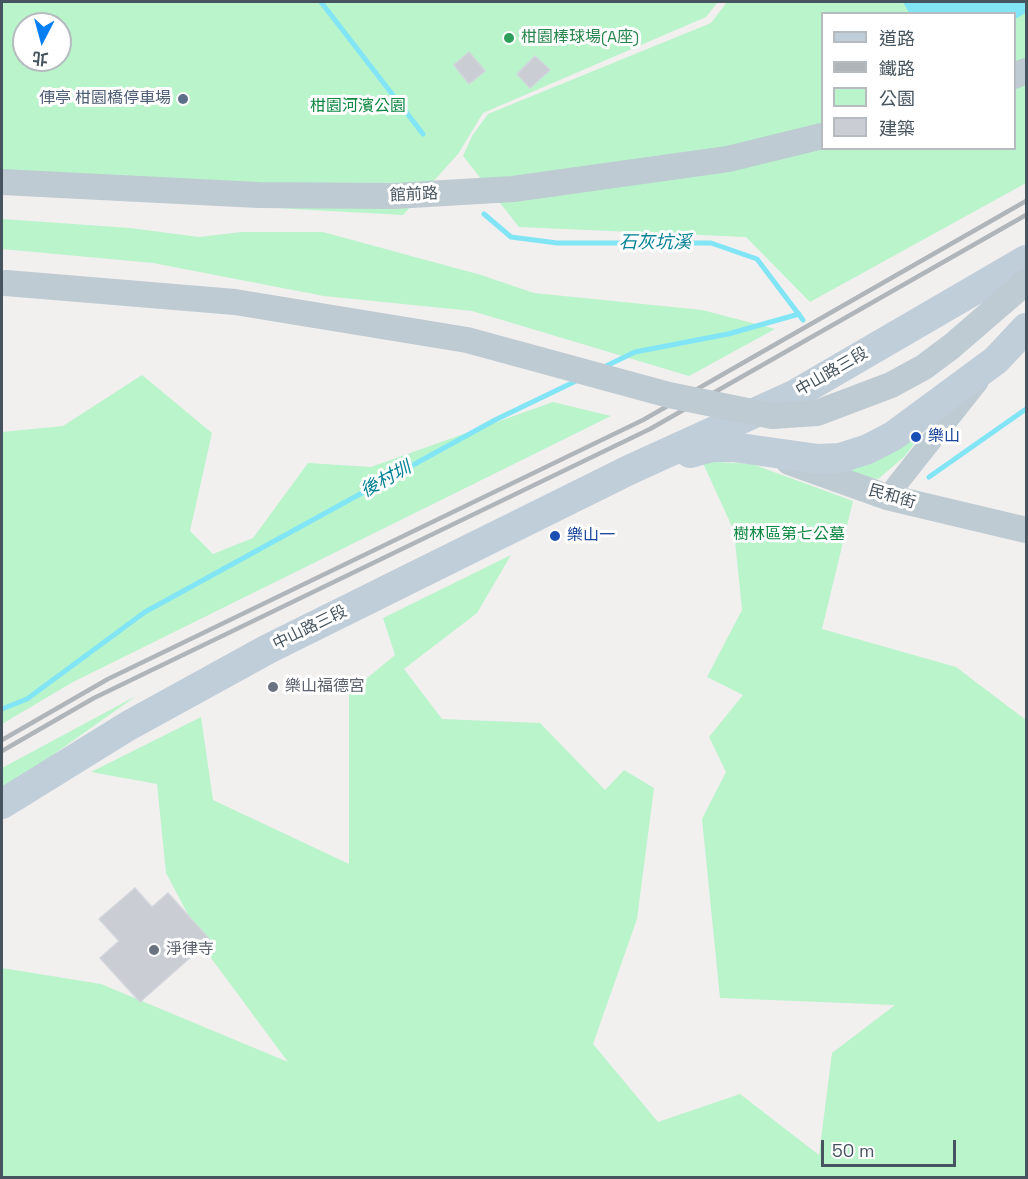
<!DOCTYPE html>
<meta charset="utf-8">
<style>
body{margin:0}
#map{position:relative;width:1028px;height:1179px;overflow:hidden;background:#f2efef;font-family:"Space Grotesk","Noto Sans TC",sans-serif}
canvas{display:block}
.frame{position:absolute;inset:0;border:3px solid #45545e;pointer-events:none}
.legend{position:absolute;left:821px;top:12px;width:195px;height:138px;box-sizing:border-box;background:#fff;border:2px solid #b5bbbf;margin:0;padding:8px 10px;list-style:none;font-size:18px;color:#45545e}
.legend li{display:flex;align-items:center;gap:12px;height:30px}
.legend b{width:30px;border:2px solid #b5bbbf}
.north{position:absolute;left:12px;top:12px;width:60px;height:60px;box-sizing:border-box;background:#fff;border:2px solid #b5bbbf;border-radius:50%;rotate:186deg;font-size:16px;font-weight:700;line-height:24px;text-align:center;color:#45545e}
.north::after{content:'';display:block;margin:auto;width:21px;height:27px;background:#077ff4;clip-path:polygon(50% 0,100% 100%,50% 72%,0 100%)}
.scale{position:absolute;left:821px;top:1140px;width:135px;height:27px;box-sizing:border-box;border:3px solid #45545e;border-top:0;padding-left:8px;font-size:18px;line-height:21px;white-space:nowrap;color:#45545e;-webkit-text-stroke:4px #fff;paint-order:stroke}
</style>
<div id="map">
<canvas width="1028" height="1179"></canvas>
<div class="frame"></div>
<ul class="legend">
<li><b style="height:8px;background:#c0ceda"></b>道路</li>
<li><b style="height:8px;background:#b0b5ba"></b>鐵路</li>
<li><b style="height:16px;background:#b9f4cb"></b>公園</li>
<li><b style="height:16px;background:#caced4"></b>建築</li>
</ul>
<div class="north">北</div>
<div class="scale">50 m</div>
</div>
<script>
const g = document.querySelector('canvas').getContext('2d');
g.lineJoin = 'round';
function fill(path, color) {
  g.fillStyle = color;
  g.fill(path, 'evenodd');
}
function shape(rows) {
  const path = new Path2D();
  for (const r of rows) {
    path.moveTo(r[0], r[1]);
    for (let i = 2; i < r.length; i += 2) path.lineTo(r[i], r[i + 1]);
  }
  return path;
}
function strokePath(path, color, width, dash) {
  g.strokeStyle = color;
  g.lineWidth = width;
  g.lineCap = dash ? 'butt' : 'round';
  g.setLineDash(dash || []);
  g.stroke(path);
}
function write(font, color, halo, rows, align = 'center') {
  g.font = font + ' "Space Grotesk","Noto Sans TC",sans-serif';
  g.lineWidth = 6;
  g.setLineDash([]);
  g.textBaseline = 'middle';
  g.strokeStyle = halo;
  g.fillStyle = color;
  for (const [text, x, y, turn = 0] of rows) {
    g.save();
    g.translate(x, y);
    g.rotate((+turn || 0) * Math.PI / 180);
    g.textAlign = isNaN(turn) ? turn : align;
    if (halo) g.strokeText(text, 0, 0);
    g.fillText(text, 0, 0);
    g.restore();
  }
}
fill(shape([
 [2,2,718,2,706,17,483,113,458,154,403,215,2,193],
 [24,24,60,24,60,60,24,60],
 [727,2,1026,2,1026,183,810,302,746,237,519,227,463,156,472,136,488,114,711,23],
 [822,14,1014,14,1014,148,822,148],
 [2,219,130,228,199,237,242,232,323,232,481,275,534,293,702,310,775,329,689,376,472,311,324,296,153,263,2,249],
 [142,375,212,433,190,531,213,554,253,538,308,463,371,467,553,402,611,416,73,682,2,724,2,432,63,426],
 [939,412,904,457,878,479,833,472],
 [702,461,752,464,853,501,822,629,956,667,1026,720,1026,1177,2,1177,2,968,101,984,288,1062,211,958,166,873,157,784,91,772,201,717,213,800,349,864,349,693,395,655,383,618,511,555,477,613,404,669,442,719,540,723,605,790,624,770,654,788,637,919,593,1044,658,1122,740,1094,819,1155,832,1053,895,1005,720,998,702,819,726,772,709,737,743,695,707,677,742,610,734,531],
 [136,696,2,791,2,768]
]), '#b9f4cb');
fill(shape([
 [903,2,1026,2,1026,13,1015,19,1014,14,909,13]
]), '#82e5f5');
strokePath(shape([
 [321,2,423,134],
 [484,214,511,237,557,243,711,243,757,259,803,320],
 [602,368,635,352,728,334,799,314],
 [929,477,1026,409],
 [2,709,27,699,145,612,495,420,578,380]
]), '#82e5f5', 5);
const building = shape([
 [469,52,485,71,469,84,454,65,469,52],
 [535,56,550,70,530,88,517,74,535,56],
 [135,888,152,907,168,893,210,940,140,1002,100,958,119,941,99,919,135,888]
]);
fill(building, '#caced4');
strokePath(building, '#d2d5db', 1.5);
strokePath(shape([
 [887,497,978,382]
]), '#becbd2', 21);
strokePath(shape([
 [1014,76,1026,71],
 [2,182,258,195,394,196,513,189,728,159,822,136],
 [789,462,887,497,1026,530]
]), '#becbd2', 26);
strokePath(shape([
 [690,453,712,447,733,447,818,459,840,458,868,449,893,436,996,360,1026,328],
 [2,804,128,726,268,649,629,470,794,395,1026,260]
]), '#c0ceda', 30);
strokePath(shape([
 [2,740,108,679,643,420,1026,201],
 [2,751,94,698,650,429,1026,215]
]), '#b0b5ba', 4.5);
strokePath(shape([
 [6,283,235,302,467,340,669,395,772,416,817,413,891,385,924,367,952,346,1026,282]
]), '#becbd2', 26);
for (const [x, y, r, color] of [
 [509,38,6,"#2e9e5b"],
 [183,99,6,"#5c6f8a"],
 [916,437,6,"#1a4fb4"],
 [555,536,6,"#1a4fb4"],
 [273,687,6,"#6b7280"],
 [154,950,6,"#6b7280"]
]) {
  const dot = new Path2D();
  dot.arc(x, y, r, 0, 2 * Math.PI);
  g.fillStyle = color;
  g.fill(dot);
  strokePath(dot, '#fff', 2);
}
write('16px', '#27864d', '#fff', [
 ["柑園棒球場(A座)",521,38]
], 'left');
write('16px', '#4e5e75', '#fff', [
 ["俥亭 柑園橋停車場",171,99]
], 'right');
write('16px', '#0d8842', '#fff', [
 ["柑園河濱公園",358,107],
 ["樹林區第七公墓",789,535]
]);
write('16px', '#45545e', '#fff', [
 ["館前路",414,195,-3],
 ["中山路三段",832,372,-30],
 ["民和街",892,497,16],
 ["中山路三段",310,628,-26]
]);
write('16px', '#164399', '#fff', [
 ["樂山",928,437],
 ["樂山一",567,536]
], 'left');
write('16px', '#5b616d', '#fff', [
 ["樂山福德宮",285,687],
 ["淨律寺",166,950]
], 'left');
write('italic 18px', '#038195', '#fff', [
 ["石灰坑溪",655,243],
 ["後村圳",386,480,-29]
]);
</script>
